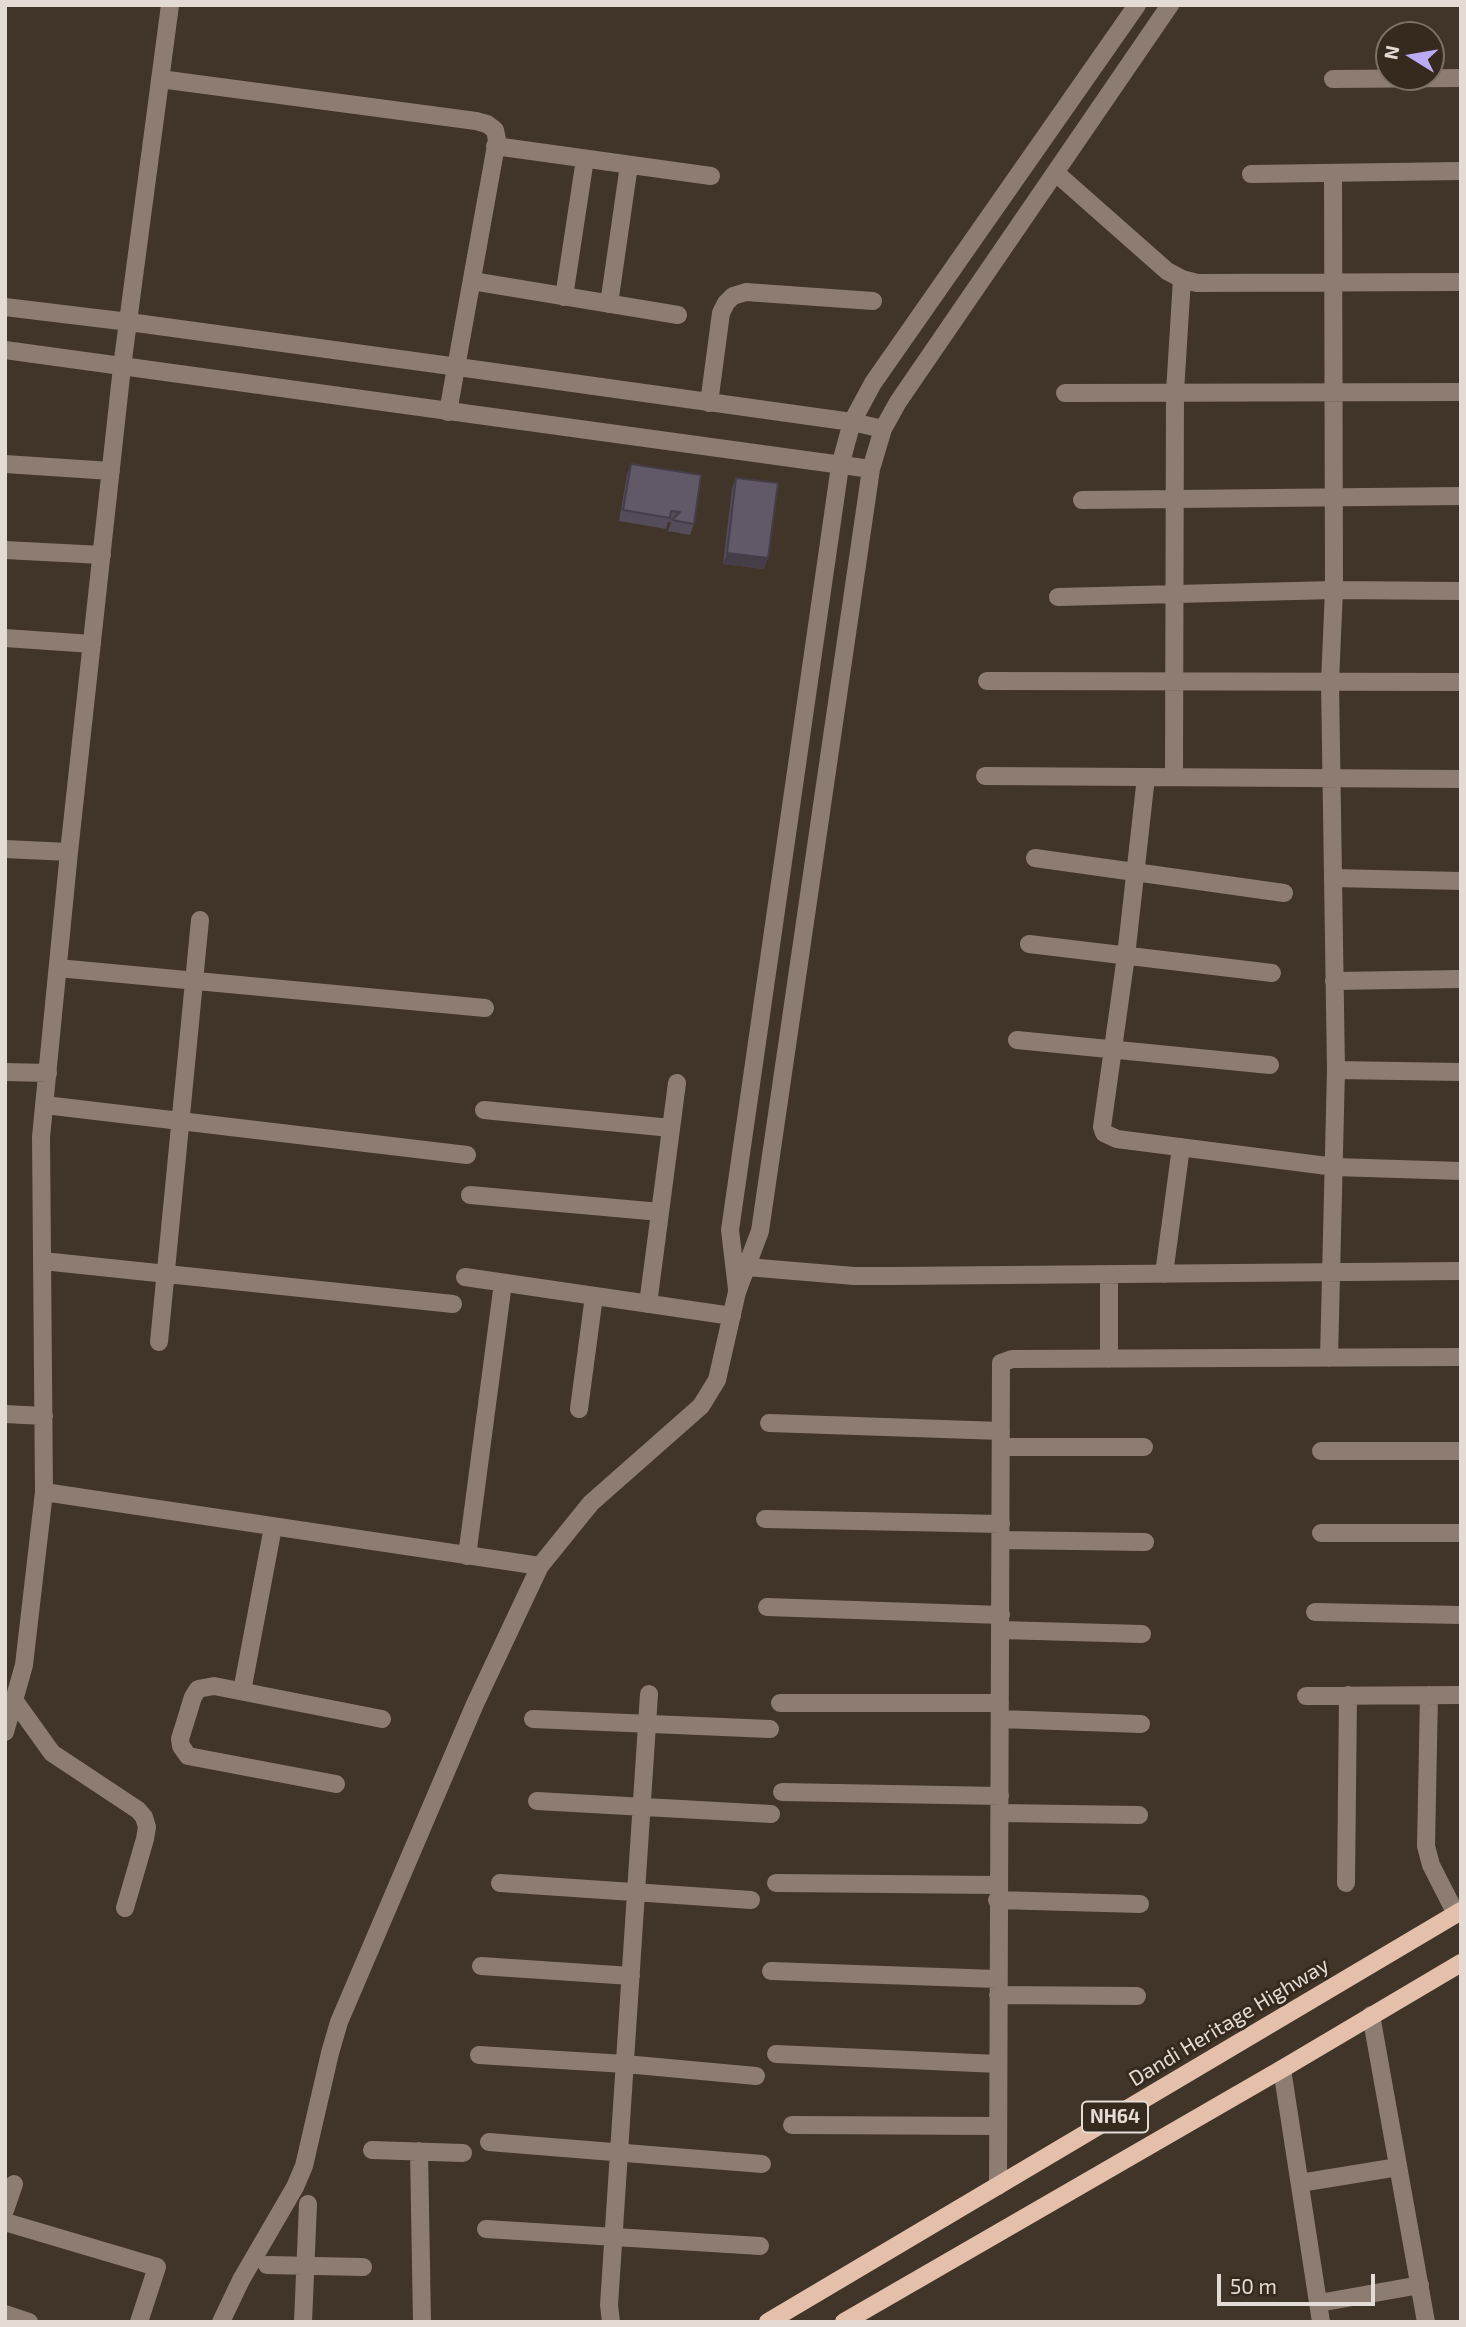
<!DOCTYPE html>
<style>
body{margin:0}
#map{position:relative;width:1466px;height:2327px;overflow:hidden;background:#413428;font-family:"Exo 2",sans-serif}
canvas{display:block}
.frame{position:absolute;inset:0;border:7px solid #e4dcd4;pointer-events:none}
.north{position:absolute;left:1375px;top:21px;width:70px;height:70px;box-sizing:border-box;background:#362a1e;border:2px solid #7c7167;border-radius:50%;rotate:281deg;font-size:19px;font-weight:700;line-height:28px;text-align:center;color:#e4dcd4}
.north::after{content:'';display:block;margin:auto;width:24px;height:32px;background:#bbaaf6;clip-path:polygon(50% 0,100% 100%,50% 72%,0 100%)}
.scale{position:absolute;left:1217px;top:2274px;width:158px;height:32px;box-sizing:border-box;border:4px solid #e4dcd4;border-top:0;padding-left:9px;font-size:21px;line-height:24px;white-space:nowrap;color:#e4dcd4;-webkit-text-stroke:5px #362a1e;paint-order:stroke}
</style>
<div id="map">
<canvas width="1466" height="2327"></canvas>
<div class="frame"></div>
<div class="north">N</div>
<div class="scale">50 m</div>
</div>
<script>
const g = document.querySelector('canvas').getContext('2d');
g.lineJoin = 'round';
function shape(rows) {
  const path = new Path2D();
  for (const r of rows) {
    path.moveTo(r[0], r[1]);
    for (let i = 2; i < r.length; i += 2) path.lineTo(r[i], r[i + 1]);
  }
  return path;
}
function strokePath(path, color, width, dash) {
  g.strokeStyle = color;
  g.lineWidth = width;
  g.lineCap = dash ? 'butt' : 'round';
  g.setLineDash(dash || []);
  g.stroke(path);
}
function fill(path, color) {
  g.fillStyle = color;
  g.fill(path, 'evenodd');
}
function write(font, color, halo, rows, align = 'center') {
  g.font = font + ' "Exo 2",sans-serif';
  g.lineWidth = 6;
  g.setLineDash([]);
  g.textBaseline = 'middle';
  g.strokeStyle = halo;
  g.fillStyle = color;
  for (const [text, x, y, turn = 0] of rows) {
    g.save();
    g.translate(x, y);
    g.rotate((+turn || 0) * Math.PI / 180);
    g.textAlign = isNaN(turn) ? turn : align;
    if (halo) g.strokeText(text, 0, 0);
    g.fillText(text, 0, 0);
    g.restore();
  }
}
strokePath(shape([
 [160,79,476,121,487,124,495,130,497,140,448,412],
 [1333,79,1461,78],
 [495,146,711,176],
 [1056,173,1167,271,1182,279,1197,283,1461,282],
 [1251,174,1461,171],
 [472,281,678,315],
 [564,297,585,159],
 [609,304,629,165],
 [5,307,129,322,458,367,852,422,883,429],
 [5,350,871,469],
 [1065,393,1461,392],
 [709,403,721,313,726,303,733,296,746,292,873,301],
 [5,464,111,471],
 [1082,500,1461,496],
 [5,550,102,555],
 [1058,597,1334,590,1461,591],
 [5,638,92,644],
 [987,681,1461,682],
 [985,776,1461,779],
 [1146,777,1126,956,1102,1127,1104,1133,1117,1139,1335,1167,1461,1171],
 [1174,777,1175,392,1182,279],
 [5,849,69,852],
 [1035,858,1284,893],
 [1333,878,1461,881],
 [1029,944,1272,973],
 [58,968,485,1008],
 [1334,981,1461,979],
 [1017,1040,1270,1065],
 [1336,1070,1461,1072],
 [5,1072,48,1073],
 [45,1105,467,1155],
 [484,1110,671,1128],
 [470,1195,660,1212],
 [43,1261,453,1304],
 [747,1267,854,1276,893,1276,1461,1271],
 [1109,1274,1109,1359],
 [1164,1274,1181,1147],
 [465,1277,732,1316],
 [737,1289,730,1230,840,466,852,422,873,383,1137,5],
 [648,1304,677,1083],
 [159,1342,200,920],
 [1329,1358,1336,1070,1330,682,1334,590,1333,173],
 [579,1409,594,1296],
 [5,1414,44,1416],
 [769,1423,1001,1431],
 [1001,1447,1144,1447],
 [1321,1451,1461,1451],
 [44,1492,540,1566],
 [765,1519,1001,1524],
 [1321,1533,1461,1533],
 [1001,1540,1145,1542],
 [467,1556,503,1283],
 [767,1607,1001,1615],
 [1315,1612,1461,1615],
 [1001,1630,1142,1634],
 [242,1691,273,1527],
 [1429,1695,1426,1846,1431,1865,1456,1914],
 [1306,1696,1461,1695],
 [14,1700,52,1753,138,1810,144,1817,147,1827,145,1839,125,1908],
 [780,1703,1000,1703],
 [533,1719,770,1729],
 [1000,1719,1141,1724],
 [5,1732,24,1665,44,1492,41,1137,69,852,122,367,170,5],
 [336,1784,188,1756,181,1746,180,1739,193,1697,198,1689,214,1686,382,1719],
 [782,1792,1000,1796],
 [537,1801,771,1814],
 [1000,1813,1139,1815],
 [500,1883,751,1900],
 [776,1883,997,1885],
 [1346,1883,1348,1695],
 [997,1900,1140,1904],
 [481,1966,631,1976],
 [771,1971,997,1979],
 [998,1995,1137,1996],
 [1371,2015,1426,2322],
 [776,2054,998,2064],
 [479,2055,625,2064,756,2076],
 [1282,2069,1321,2322],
 [792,2125,997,2126],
 [489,2142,762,2164],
 [372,2150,463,2153],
 [419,2151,422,2322],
 [1300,2183,1398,2167],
 [998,2186,1001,1363,1012,1359,1461,1357],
 [5,2210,14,2184],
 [5,2222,157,2267,139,2322],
 [486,2229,760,2246],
 [267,2265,363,2267],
 [1319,2303,1420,2285],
 [5,2314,29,2322],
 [221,2322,241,2280,295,2187,304,2166,330,2053,339,2022,475,1704,540,1566,591,1503,701,1406,717,1380,737,1292,760,1231,871,469,883,429,898,402,1170,5],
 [303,2322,308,2204],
 [611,2322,609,2305,649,1694]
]), '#8d7c71', 18);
strokePath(shape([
 [768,2322,1461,1911],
 [844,2322,1282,2069,1461,1963]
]), '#e4bfaa', 18);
fill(shape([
 [631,464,694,524,690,535,668,531,671,522,668,522,666,529,619,521,627,475],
 [736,478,768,558,764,569,723,564,732,489]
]), '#544d59');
fill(shape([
 [727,553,768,558,764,569,723,564]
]), '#453e49');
const building = shape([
 [631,464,701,475,694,524,672,520,680,512,671,511,670,518,623,510,631,464],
 [736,478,778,483,768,558,727,553,736,478]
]);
fill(building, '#625968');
strokePath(building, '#453e49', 2);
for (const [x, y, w] of [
 [1115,2117,66]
]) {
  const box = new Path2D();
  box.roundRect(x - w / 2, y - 15.5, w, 31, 5);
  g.fillStyle = '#362a1e';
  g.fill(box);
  strokePath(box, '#e4dcd4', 2);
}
write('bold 19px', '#e4dcd4', null, [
 ["NH64",1115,2117]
]);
write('21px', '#e4dcd4', '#362a1e', [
 ["Dandi Heritage Highway",1229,2022,-31]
]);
</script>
